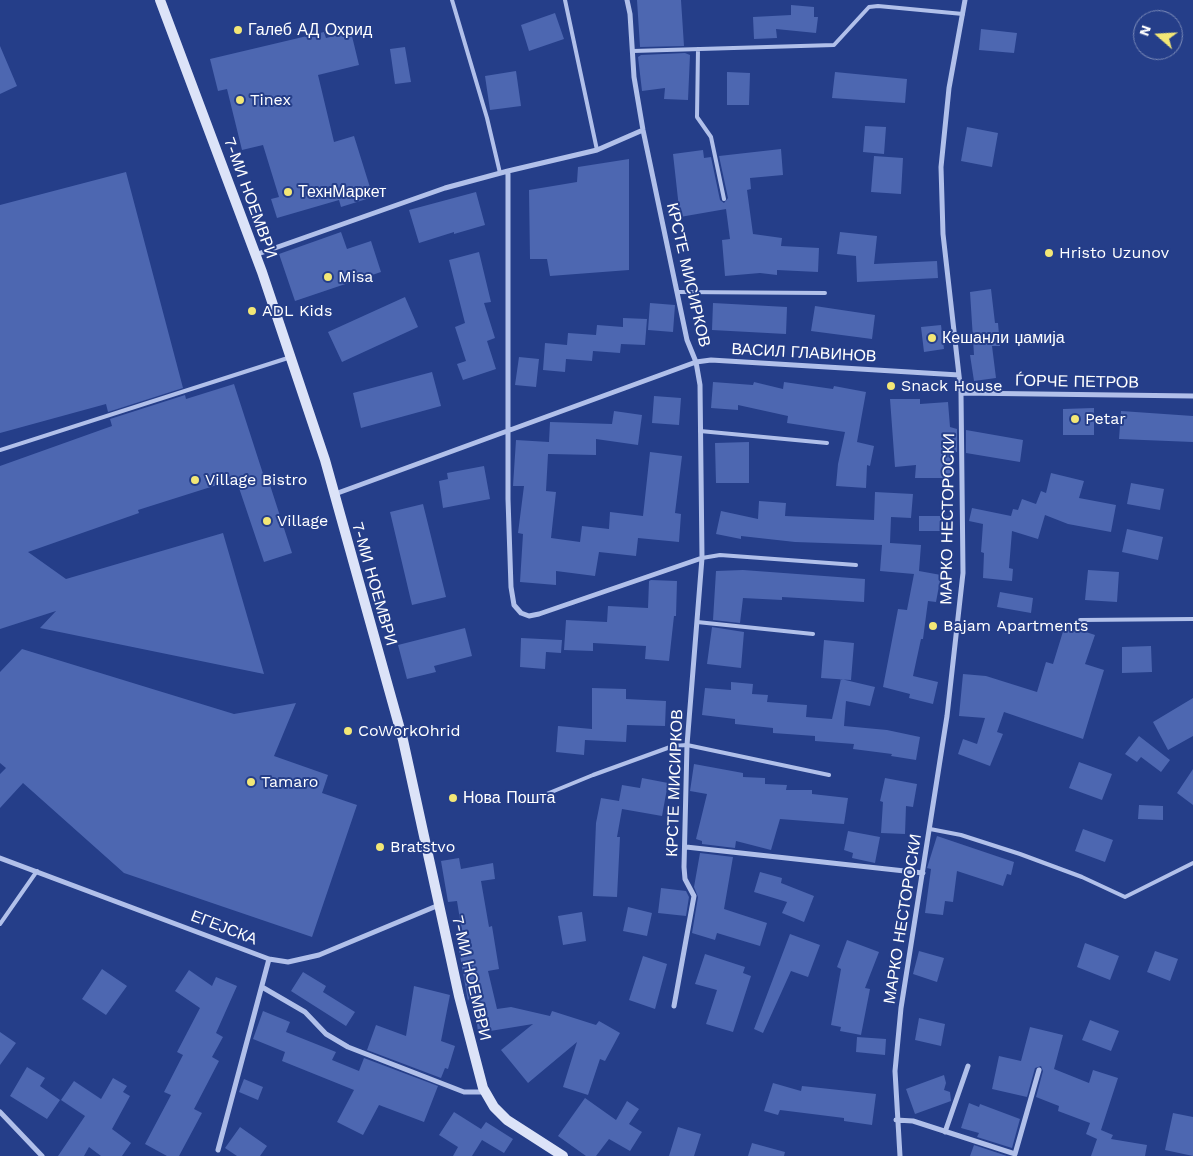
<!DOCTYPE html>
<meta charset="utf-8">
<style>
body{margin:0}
#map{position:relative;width:1193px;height:1156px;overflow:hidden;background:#253e89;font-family:"Work Sans",sans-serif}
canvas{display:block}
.north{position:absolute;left:1133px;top:10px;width:50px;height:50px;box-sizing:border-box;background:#253e89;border:1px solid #7c8bb8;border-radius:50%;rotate:289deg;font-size:14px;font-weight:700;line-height:20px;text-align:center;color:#fff}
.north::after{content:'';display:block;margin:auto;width:18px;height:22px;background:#f3e776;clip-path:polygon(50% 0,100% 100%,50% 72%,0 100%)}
</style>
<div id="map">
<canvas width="1193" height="1156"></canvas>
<div class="north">N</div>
</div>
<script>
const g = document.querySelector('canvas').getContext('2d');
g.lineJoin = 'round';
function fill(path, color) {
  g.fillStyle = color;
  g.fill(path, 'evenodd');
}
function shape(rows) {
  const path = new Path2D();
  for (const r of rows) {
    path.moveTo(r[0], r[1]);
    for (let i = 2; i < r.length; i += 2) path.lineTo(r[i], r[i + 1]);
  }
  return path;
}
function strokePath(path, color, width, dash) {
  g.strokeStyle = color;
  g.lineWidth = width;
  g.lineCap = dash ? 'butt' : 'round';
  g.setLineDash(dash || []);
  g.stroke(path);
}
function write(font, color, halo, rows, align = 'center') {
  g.font = font + ' "Work Sans",sans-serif';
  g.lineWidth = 4;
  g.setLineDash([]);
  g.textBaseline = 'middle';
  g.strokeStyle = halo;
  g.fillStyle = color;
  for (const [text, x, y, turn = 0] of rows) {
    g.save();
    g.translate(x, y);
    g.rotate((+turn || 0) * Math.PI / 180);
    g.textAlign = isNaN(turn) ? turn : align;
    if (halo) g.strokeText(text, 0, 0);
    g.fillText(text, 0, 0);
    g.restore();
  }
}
fill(shape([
 [637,0,681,0,684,46,640,47],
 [791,5,814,7,814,17,818,17,816,33,776,29,777,38,754,39,753,17,791,15],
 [555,13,564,39,529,51,521,25],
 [981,29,1017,33,1014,53,979,50],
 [324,32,326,38,351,32,359,65,318,75,334,142,354,136,373,197,341,207,339,200,277,218,271,199,279,197,263,145,242,150,227,89,218,91,210,59],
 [0,46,17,86,0,94],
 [405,47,411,82,395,84,390,49],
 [685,53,690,55,688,100,664,99,665,88,642,91,638,57,641,55],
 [516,71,521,106,490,110,485,76],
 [727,72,750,73,749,105,727,105],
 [835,72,907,79,905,103,832,98],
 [865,126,886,127,884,154,863,152],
 [967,127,998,133,992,167,961,161],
 [781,149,783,175,750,178,751,189,747,190,753,234,782,238,781,246,819,248,818,272,777,270,777,275,760,273,725,276,722,240,730,239,726,209,680,217,673,154,703,150,704,158,711,157,720,200,724,203,728,198,719,156],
 [874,156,903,158,901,194,871,192],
 [629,159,629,270,550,276,547,259,530,259,529,190,577,182,578,167],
 [126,172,183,388,108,412,106,404,0,433,0,205],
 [476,192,485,225,454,234,454,232,419,243,409,210],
 [341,232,347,249,371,241,381,272,295,301,279,254],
 [840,232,877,236,874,264,937,261,938,278,857,282,856,256,837,254],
 [479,252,491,302,484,303,495,338,487,341,496,369,463,380,457,364,466,361,455,327,465,323,449,260],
 [991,289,995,323,998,323,1000,346,992,346,996,378,974,381,970,355,974,355,970,292],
 [405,297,418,327,342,362,328,332],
 [650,303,675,305,673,332,648,330],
 [713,303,787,307,786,334,712,330],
 [815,306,875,315,872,339,811,331],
 [623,318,647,319,645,345,621,344,620,353,593,351,592,361,566,359,565,372,543,370,545,343,567,345,568,333,596,335,597,325,623,327],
 [941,325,944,349,924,352,921,327],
 [519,357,539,359,536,387,515,385],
 [432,372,441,406,361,428,353,393],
 [713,382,753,385,754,382,783,389,784,382,833,389,834,386,866,392,857,442,874,446,870,466,867,465,866,488,836,486,838,464,845,432,787,423,788,416,738,405,738,410,711,408],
 [234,384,266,483,269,482,292,553,264,562,236,479,138,510,139,513,28,552,66,579,223,533,264,674,40,628,56,611,0,629,0,466,112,426,110,419,185,395,186,399],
 [654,396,681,398,679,425,652,423],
 [890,399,920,399,920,404,948,402,950,427,957,429,957,452,952,451,951,478,915,478,916,465,895,467],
 [1094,408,1094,435,1063,435,1063,409],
 [614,411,642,415,638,445,596,439,596,455,548,454,546,491,556,492,551,538,580,542,582,526,609,529,610,512,643,516,650,452,682,456,675,513,681,514,679,542,638,538,636,556,599,552,595,576,556,571,556,585,520,582,523,534,518,533,524,486,513,486,516,440,549,442,550,422,612,424],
 [1121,411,1193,416,1193,442,1119,439],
 [966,430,1023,440,1020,462,966,453],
 [749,442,749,483,716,483,715,443],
 [484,466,490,499,443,508,439,481,448,479,447,473],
 [1051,473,1084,481,1079,498,1116,505,1111,532,1068,524,1045,515,1038,539,1012,531,1009,568,1013,569,1012,581,983,578,984,553,981,552,983,524,969,521,972,508,1011,516,1013,509,1018,510,1022,499,1036,504,1041,491,1046,493],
 [1131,483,1164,489,1160,510,1127,504],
 [875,492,913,494,911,518,891,517,890,543,921,545,919,571,941,575,936,602,928,601,923,639,921,639,913,676,938,682,933,704,909,698,910,694,883,687,898,609,907,610,914,574,880,571,882,545,795,542,741,536,741,539,716,534,721,511,758,519,759,501,786,503,785,516,874,520],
 [423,504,446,597,412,605,390,512],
 [919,516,950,516,950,531,919,531],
 [1127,529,1163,537,1158,560,1122,552],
 [743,570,865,579,864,602,782,597,782,600,743,598,740,623,713,620,716,571],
 [1088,570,1119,572,1117,602,1085,600],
 [651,580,677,581,676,616,674,616,669,661,645,659,646,646,593,643,593,651,564,650,566,620,607,622,608,606,648,608,649,581],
 [1000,592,1033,598,1031,613,997,607],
 [1065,625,1095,635,1085,664,1104,670,1083,739,1004,712,997,732,1003,734,990,766,958,754,963,739,977,744,985,718,959,716,963,674,986,676,1037,692,1046,662,1053,664],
 [712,627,744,632,741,668,707,664],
 [465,628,472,656,434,666,436,672,407,679,398,645],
 [521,638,562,640,561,653,546,652,545,669,520,667],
 [824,640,854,643,851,680,821,678],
 [1151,646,1152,672,1122,673,1122,647],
 [22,649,234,714,296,703,274,756,328,775,322,793,357,805,312,937,124,873,23,783,0,808,0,774,6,768,0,763,0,672],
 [841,679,875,687,870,706,846,701,844,726,887,730,920,737,916,760,891,756,892,754,853,749,854,744,815,741,815,736,773,733,773,728,735,724,735,719,702,715,705,688,731,690,731,682,753,684,752,694,768,695,767,702,807,705,806,717,832,719],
 [592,688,626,689,626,699,666,701,665,726,627,725,626,742,585,740,584,755,556,752,558,726,592,729],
 [1193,698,1193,736,1168,750,1153,722],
 [1139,736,1170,760,1161,772,1141,757,1137,762,1125,754],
 [1079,762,1112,774,1102,800,1069,788],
 [694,764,743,773,743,777,765,778,765,784,787,785,786,790,812,790,812,794,848,798,844,824,780,819,771,850,736,841,735,848,702,844,702,841,696,839,707,794,690,791],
 [1193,769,1193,805,1177,793],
 [642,778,668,783,662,816,622,809,617,837,620,837,617,897,593,896,596,823,601,798,619,801,622,785,640,788],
 [885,778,917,784,913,807,906,806,905,834,881,833,883,802,880,801],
 [1139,805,1163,806,1163,820,1138,819],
 [1083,829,1113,840,1105,862,1075,851],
 [848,831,880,837,875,863,852,858,853,853,844,850],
 [937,836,1014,862,1011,875,1007,874,1003,886,957,871,953,902,945,901,943,915,925,913,931,869,927,868],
 [700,853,733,857,724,909,767,923,760,946,717,933,715,940,692,933,698,897,694,887],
 [459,858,461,869,493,863,495,879,481,881,489,927,492,926,499,969,488,971,497,1009,511,1007,550,1016,552,1011,596,1025,599,1021,620,1033,605,1061,600,1059,588,1095,563,1087,577,1042,528,1083,501,1050,533,1024,478,1033,474,993,472,991,468,1001,456,933,462,932,457,901,448,902,441,861],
 [760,872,782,878,781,883,814,896,804,922,782,913,787,902,754,892],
 [661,888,686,891,689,897,686,916,658,913],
 [628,907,652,913,647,936,623,931],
 [582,912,586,941,563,945,558,916],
 [790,934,820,945,808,977,791,971,763,1033,754,1029],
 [847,940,879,952,865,988,870,989,861,1035,840,1031,841,1027,831,1025,841,969,837,967],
 [1085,943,1119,956,1110,980,1077,967],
 [919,951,944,958,937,982,913,974],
 [1155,951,1178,959,1170,981,1147,972],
 [705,954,745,967,743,973,751,976,733,1032,706,1024,717,990,695,984],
 [643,956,667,964,655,1009,629,1000],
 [102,969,127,986,106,1015,82,999],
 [189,970,212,986,216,977,237,986,216,1033,223,1037,212,1057,219,1061,194,1109,202,1113,179,1156,167,1156,145,1144,171,1095,164,1092,183,1055,177,1052,200,1008,175,991],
 [303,972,326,986,323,992,355,1012,346,1026,291,991],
 [414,986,450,995,441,1041,455,1046,448,1069,445,1068,441,1078,367,1050,376,1025,406,1036],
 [263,1011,290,1022,286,1032,336,1052,332,1060,359,1071,364,1058,438,1086,424,1122,379,1105,363,1135,337,1122,354,1090,282,1061,285,1052,253,1039],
 [919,1018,945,1024,941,1046,915,1040],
 [1090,1020,1119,1031,1111,1051,1082,1040],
 [1030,1027,1063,1035,1054,1069,1089,1083,1093,1070,1118,1078,1101,1130,1113,1135,1111,1139,1147,1145,1145,1156,1091,1156,1097,1139,1086,1134,1090,1123,1058,1111,1059,1106,1036,1097,1043,1071,1041,1066,1035,1068,1027,1097,992,1089,999,1056,1021,1061],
 [0,1032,16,1043,0,1065],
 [857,1037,886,1039,885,1055,856,1052],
 [27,1067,45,1078,40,1086,60,1100,47,1119,10,1096],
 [944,1075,946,1083,944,1090,950,1092,951,1101,915,1114,906,1089],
 [113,1078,127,1086,123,1092,130,1096,112,1129,131,1143,122,1156,101,1156,89,1147,84,1156,58,1156,85,1116,61,1100,74,1081,101,1099],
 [244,1079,263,1087,258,1100,239,1092],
 [773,1083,801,1091,802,1086,876,1094,872,1125,844,1121,844,1118,780,1110,778,1115,764,1111],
 [585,1098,616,1120,627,1101,639,1109,629,1124,642,1132,630,1151,609,1139,596,1156,586,1156,558,1136],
 [969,1103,979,1107,980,1104,1020,1119,1012,1148,977,1137,979,1133,961,1128],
 [454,1112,481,1129,486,1122,513,1139,504,1153,482,1140,472,1156,453,1156,458,1147,439,1135],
 [1173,1113,1193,1117,1193,1156,1165,1150],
 [240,1127,267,1146,260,1156,237,1156,225,1148],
 [678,1127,701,1134,694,1156,669,1156],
 [752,1143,785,1152,784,1156,748,1156],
 [974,1145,1007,1156,970,1156]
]), '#4d67b1');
strokePath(shape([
 [452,0,487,118,500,173],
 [565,0,597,150],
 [698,49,697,117,711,137,724,199],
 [633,51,834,45,869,7,878,6,963,14],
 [677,292,825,293],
 [700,431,827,443],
 [0,450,291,357],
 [702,558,720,555,856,565],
 [1080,620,1193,619],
 [697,622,813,634],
 [527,802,593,775,673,746,687,745,829,775],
 [930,829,961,835,1020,854,1082,877,1125,897,1193,863],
 [0,924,37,871]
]), '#b1c0ea', 4);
strokePath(shape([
 [627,0,630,14,634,77,643,130,687,340,696,362,700,385,702,558,687,745,684,867,685,879,694,896,674,1006],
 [508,171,508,499,511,587,514,605,521,613,529,616,539,614,702,558],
 [255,255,445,188,508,171,597,150,643,130],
 [961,393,1193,396],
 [335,494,696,362,711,360,959,375],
 [686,847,923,873],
 [0,858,269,959,288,962,319,955,439,905],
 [262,987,305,1012,326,1034,348,1047,464,1092,485,1092],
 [0,1112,42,1156],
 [896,1120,913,1121,1015,1154,1039,1070],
 [945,1132,968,1066],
 [218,1150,269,959],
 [900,1156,895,1071,901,1008,947,716,963,573,961,393,943,234,941,167,949,88,965,0]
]), '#b1c0ea', 5);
strokePath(shape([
 [160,0,262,272,325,460,403,740,459,996,483,1088,494,1107,507,1120,563,1156]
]), '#dce3f8', 10);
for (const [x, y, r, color] of [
 [238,30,5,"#f3e776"],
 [240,100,5,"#f3e776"],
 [288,192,5,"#f3e776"],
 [1049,253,5,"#f3e776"],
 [328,277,5,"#f3e776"],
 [252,311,5,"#f3e776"],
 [932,338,5,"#f3e776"],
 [891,386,5,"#f3e776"],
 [1075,419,5,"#f3e776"],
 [195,480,5,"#f3e776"],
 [267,521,5,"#f3e776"],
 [933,626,5,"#f3e776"],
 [348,731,5,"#f3e776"],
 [251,782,5,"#f3e776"],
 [453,798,5,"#f3e776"],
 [380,847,5,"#f3e776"]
]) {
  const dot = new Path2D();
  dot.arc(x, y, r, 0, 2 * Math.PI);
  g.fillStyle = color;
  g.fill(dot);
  strokePath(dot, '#253e89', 2);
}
write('16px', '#fff', '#253e89', [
 ["Галеб АД Охрид",248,30],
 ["Tinex",250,100],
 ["ТехнМаркет",298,192],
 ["Hristo Uzunov",1059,253],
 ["Misa",338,277],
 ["ADL Kids",262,311],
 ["Кешанли џамија",942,338],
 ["Snack House",901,386],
 ["Petar",1085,419],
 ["Village Bistro",205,480],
 ["Village",277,521],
 ["Bajam Apartments",943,626],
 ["CoWorkOhrid",358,731],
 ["Tamaro",261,782],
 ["Нова Пошта",463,798],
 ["Bratstvo",390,847]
], 'left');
write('16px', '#fff', '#253e89', [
 ["7-МИ НОЕМВРИ",250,198,70],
 ["КРСТЕ МИСИРКОВ",688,275,77],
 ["ВАСИЛ ГЛАВИНОВ",804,353,3],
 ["ЃОРЧЕ ПЕТРОВ",1077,382,1],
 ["МАРКО НЕСТОРОСКИ",948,519,-89],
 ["7-МИ НОЕМВРИ",374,584,74],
 ["КРСТЕ МИСИРКОВ",675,783,-88],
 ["МАРКО НЕСТОРОСКИ",903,919,-81],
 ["ЕГЕЈСКА",224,928,21],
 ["7-МИ НОЕМВРИ",471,978,77]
]);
</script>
